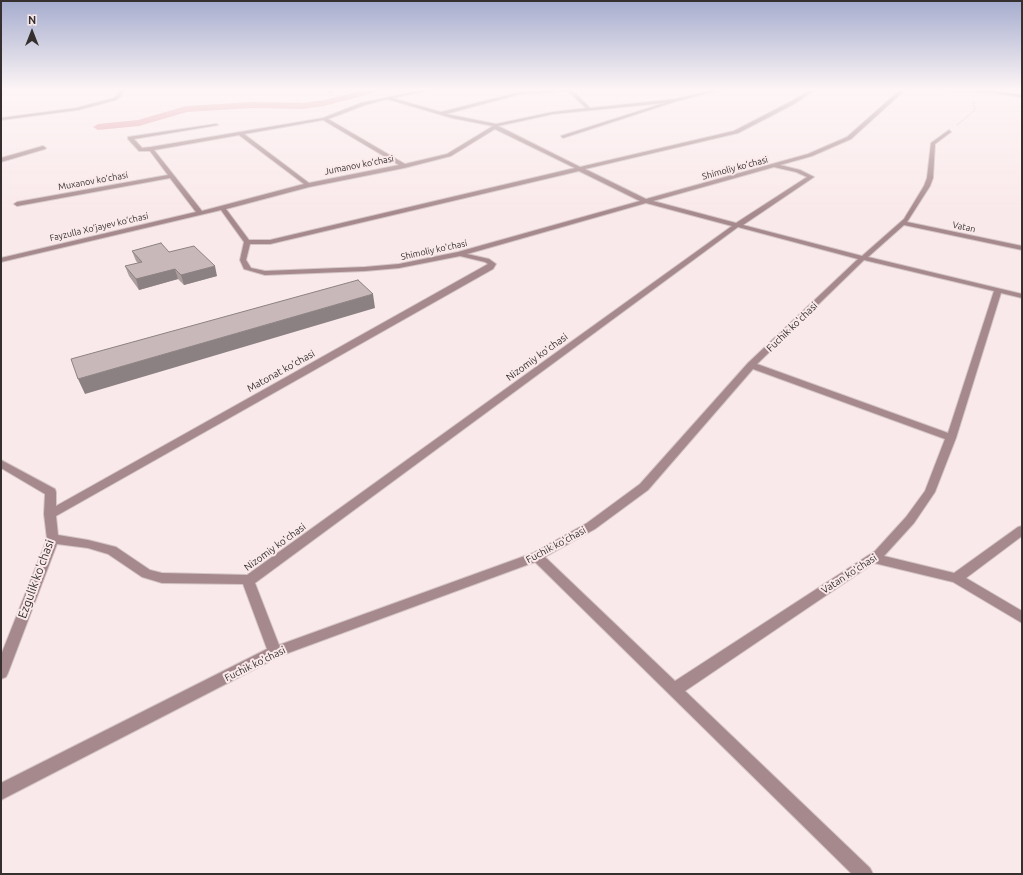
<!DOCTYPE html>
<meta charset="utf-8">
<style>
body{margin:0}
#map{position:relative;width:1023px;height:875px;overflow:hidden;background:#fae9ea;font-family:Ubuntu,sans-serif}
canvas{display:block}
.frame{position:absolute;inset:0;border:2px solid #352f2f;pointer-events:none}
.north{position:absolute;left:12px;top:12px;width:40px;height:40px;-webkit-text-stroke:3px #fae9ea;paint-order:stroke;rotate:0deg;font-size:11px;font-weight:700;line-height:16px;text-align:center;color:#352f2f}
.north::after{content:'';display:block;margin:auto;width:14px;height:18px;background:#352f2f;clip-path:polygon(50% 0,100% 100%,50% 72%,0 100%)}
</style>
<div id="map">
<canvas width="1023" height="875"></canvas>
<div class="frame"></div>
<div class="north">N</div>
</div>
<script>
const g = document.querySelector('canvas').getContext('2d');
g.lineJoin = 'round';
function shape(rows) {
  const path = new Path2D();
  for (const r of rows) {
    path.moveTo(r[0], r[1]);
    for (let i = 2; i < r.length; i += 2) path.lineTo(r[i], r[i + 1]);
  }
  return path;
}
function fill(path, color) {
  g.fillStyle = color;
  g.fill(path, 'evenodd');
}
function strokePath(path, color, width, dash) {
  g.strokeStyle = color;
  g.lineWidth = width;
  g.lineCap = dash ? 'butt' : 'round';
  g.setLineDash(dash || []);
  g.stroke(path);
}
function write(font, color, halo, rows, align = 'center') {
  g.font = font + ' Ubuntu,sans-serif';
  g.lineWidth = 4;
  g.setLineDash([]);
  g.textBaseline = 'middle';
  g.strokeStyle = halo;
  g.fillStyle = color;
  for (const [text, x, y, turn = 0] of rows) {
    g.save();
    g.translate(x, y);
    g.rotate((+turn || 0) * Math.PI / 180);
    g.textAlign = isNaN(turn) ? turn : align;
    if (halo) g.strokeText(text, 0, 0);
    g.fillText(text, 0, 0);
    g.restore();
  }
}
fill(shape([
 [364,90,378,90,377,92,324,106,303,109,253,108,187,112,139,126,98,130,93,127,98,124,138,120,186,106,253,102,303,103,324,100,364,90]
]), '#e1a0a8');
const minor = shape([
 [3,90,7,90,1,96,1,92,3,90],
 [120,90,124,90,121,96,116,100,78,110,1,120,1,118,76,108,114,98,118,94,120,90],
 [330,90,334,90,331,93,329,92,330,90],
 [423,90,432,90,392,98,441,112,520,92,572,90,590,108,676,99,712,90,720,90,677,101,563,138,561,136,664,103,553,114,498,126,580,167,734,131,790,102,810,90,815,90,794,104,738,133,585,169,646,199,808,154,847,137,900,90,905,90,851,139,812,156,780,165,800,170,814,177,743,225,862,256,904,219,924,186,927,178,931,143,949,130,951,132,935,144,933,178,930,186,907,222,1022,246,1022,250,904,225,868,257,1022,294,1022,298,1001,293,956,438,935,492,914,523,884,556,954,573,1018,527,1022,526,1022,536,966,578,1022,611,1022,623,953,582,874,563,685,691,870,868,873,874,852,874,535,562,280,656,1,800,1,783,267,649,243,584,162,583,142,577,108,554,88,548,57,544,8,673,6,677,1,679,1,655,47,539,44,514,45,494,1,468,1,460,55,489,56,492,56,506,488,264,485,262,460,256,399,268,365,271,265,275,244,269,240,260,244,242,221,210,1,262,1,258,196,212,170,178,17,206,14,204,17,202,168,175,150,151,139,151,128,139,128,137,216,124,218,125,134,139,142,148,151,147,323,118,361,103,423,90],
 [567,91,568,91,586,108,553,112,496,124,446,114,520,94,567,91],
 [387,99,452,118,493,126,447,154,405,164,328,119,365,105,387,99],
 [323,120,399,165,309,183,244,134,323,120],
 [495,129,575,168,270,240,249,240,226,209,309,187,404,168,451,156,495,129],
 [239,135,304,184,202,211,154,150,239,135],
 [774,167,796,172,807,177,736,223,653,201,774,167],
 [579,171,640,201,458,252,399,264,365,267,265,271,251,268,246,260,250,244,270,244,579,171],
 [646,203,732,226,247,575,162,573,150,570,116,547,88,540,58,535,56,516,493,269,496,264,489,259,467,254,646,203],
 [738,227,858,259,748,363,640,484,587,523,533,553,279,645,255,583,738,227],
 [864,260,994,291,948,433,757,364,864,260],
 [753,369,945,439,925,491,906,517,875,551,675,681,545,557,595,529,648,490,753,369],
 [940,90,994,91,1022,95,1022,97,994,93,940,90],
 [43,146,46,148,45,149,1,162,1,158,43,146]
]);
strokePath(minor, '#d3c4c5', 2);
strokePath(shape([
 [913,94,932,95],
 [957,125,975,110,973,103,976,102]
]), '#bdb0b1', 1, [2, 1]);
fill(minor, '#a6898c');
fill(shape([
 [132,251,169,252,217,276,184,285,178,279,139,290,129,276,125,266,138,263,136,261]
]), '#ac9e9f');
fill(shape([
 [215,266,217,276,184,285,181,275],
 [175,269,178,279,139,290,136,279],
 [373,294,375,308,85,394,78,379]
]), '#8c8182');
const building = shape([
 [161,243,169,252,194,246,215,266,181,275,175,269,136,279,125,266,142,262,132,251,161,243],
 [358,280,373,294,78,379,71,359,358,280]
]);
fill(building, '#c8b8b9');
strokePath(building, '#8c8182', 1);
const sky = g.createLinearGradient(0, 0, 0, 213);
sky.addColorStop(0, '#a5acce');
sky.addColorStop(0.42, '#fdf5f6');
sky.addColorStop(1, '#fdf5f600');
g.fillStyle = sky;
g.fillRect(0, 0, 1023, 213);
write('9px', '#352f2f', '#fae9ea', [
 ["Jumanov ko‘chasi",359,165,-11],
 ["Shimoliy ko‘chasi",735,168,-15],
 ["Muxanov ko'chasi",93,181,-10],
 ["Fayzulla Xo‘jayev ko‘chasi",99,227,-13],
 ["Vatan",964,227,12],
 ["Shimoliy ko'chasi",434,250,-12]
]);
write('10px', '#352f2f', '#fae9ea', [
 ["Fuchik ko'chasi",792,327,-44],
 ["Nizomiy ko'chasi",537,357,-36],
 ["Matonat ko‘chasi",281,371,-29],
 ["Fuchik ko'chasi",556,545,-28],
 ["Nizomiy ko'chasi",275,547,-36],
 ["Vatan ko'chasi",849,574,-33],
 ["Fuchik ko'chasi",255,664,-26]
]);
write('12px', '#352f2f', '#fae9ea', [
 ["Ezgulik ko'chasi",36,579,-70]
]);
</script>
